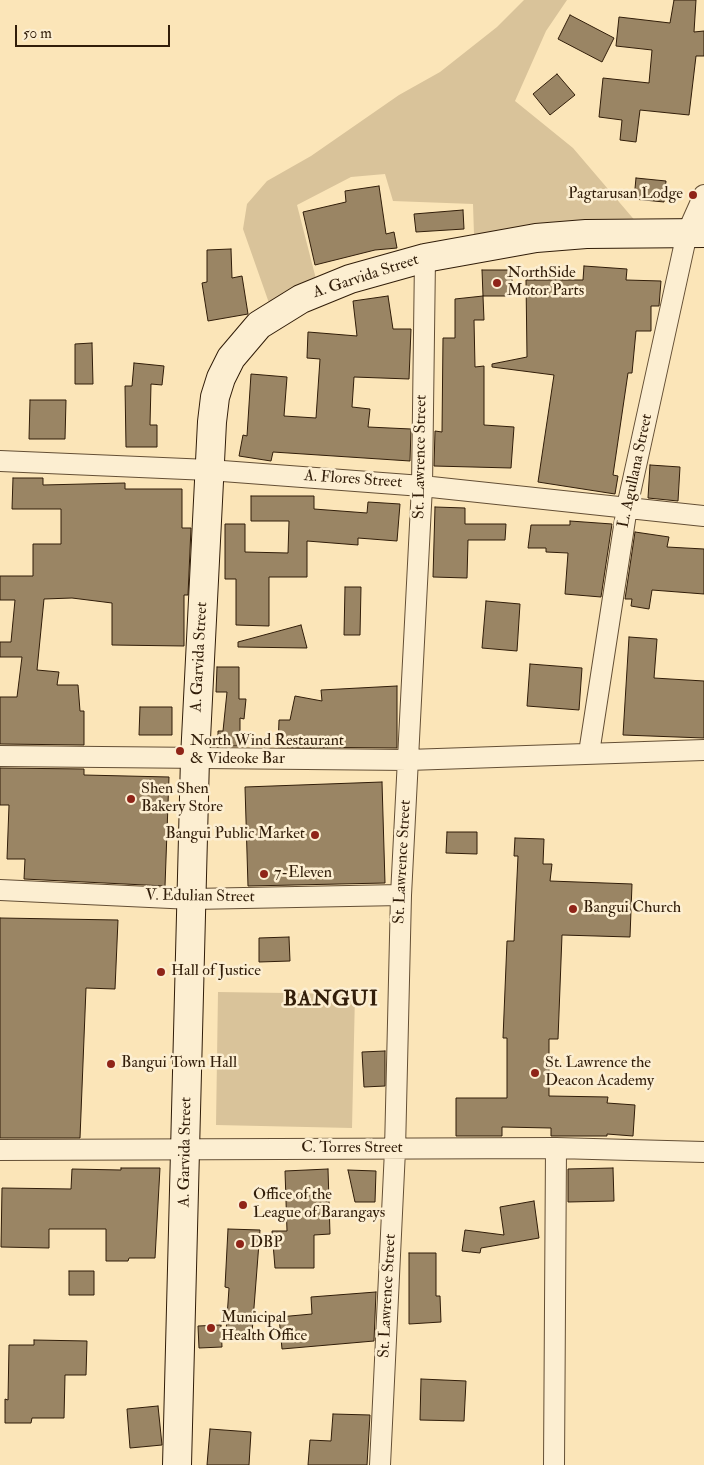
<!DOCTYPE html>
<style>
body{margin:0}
#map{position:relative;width:704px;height:1465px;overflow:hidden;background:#fbe5b8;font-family:"IM FELL Double Pica",serif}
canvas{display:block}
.scale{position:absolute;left:15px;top:25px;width:155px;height:22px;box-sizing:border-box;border:2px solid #311d09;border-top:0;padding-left:6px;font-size:15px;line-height:18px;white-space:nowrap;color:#311d09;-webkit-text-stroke:4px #fceed1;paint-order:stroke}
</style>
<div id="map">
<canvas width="704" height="1465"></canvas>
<div class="scale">50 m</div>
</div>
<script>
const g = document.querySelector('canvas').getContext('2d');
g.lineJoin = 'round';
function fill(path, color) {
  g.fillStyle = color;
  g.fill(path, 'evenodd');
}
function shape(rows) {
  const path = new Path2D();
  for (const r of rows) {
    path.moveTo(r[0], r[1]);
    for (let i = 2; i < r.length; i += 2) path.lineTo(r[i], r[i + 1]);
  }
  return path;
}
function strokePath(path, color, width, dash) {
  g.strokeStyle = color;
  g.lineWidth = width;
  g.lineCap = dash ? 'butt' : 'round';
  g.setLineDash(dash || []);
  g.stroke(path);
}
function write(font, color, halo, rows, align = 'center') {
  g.font = font + ' "IM FELL Double Pica",serif';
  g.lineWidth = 5;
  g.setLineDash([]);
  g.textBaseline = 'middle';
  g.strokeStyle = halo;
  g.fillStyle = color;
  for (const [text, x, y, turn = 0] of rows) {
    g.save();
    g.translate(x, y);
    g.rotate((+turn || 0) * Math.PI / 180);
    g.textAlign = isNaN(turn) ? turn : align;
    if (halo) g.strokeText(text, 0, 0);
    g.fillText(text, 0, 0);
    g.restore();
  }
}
fill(shape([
 [524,0,567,0,546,31,515,101,573,148,637,223,540,223,474,235,473,204,393,201,385,174,351,177,297,205,316,279,269,303,243,229,247,204,267,181,311,156,399,95,440,72,497,27],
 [218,992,355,994,352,1128,216,1125]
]), '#d9c39a');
const building = shape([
 [674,0,696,0,694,32,704,31,704,56,696,56,689,115,640,110,636,142,620,140,622,120,599,117,603,78,649,83,652,50,616,46,619,17,670,23,674,0],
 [570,15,614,38,602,62,558,39,570,15],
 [557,74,575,95,550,115,533,94,557,74],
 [636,178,666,181,664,202,634,199,636,178],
 [379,186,386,234,394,232,397,248,375,250,315,265,303,212,346,202,345,191,379,186],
 [463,210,464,229,416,232,414,214,463,210],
 [231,249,232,278,242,276,248,314,208,321,202,283,207,282,207,250,231,249],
 [584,266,627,269,626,280,661,281,659,306,651,306,651,331,636,331,632,373,628,373,613,475,618,476,615,494,538,482,554,375,492,367,492,364,527,357,526,280,583,280,584,266],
 [482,270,512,270,512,296,483,296,482,270],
 [388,296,393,329,411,329,409,379,354,377,352,407,370,409,368,427,411,429,410,461,273,452,271,461,239,456,243,435,247,436,251,374,287,377,284,416,316,418,320,359,307,358,308,332,357,336,353,301,388,296],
 [483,296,484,320,474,320,475,367,484,366,484,425,514,427,511,468,434,466,435,431,442,432,443,338,455,338,455,299,483,296],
 [92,343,93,384,75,384,75,344,92,343],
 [134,363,164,366,162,385,151,384,150,425,157,425,157,447,126,447,125,386,132,386,134,363],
 [30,400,66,400,65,439,29,439,30,400],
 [650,465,680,467,678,501,648,498,650,465],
 [13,478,43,478,43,485,125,483,125,489,182,489,182,528,191,528,188,595,184,595,184,646,112,645,112,603,72,598,44,599,37,670,59,672,57,685,78,685,80,711,84,711,84,745,0,744,0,697,17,697,22,657,0,657,0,642,11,642,15,600,0,600,0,576,33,576,33,544,61,544,61,509,12,509,13,478],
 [251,496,314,496,314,509,367,513,368,502,400,504,397,541,358,538,358,545,307,541,307,577,269,577,269,626,236,625,236,579,225,579,225,524,245,524,245,552,288,553,289,521,251,521,251,496],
 [435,507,465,508,465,524,506,524,505,540,468,540,467,578,433,577,435,507],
 [570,521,612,524,601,597,565,594,568,553,546,552,546,548,528,548,531,525,570,525,570,521],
 [635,532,669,537,667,547,704,549,704,594,652,590,649,609,631,606,632,599,625,599,635,532],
 [345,587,361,587,360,635,344,635,345,587],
 [486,601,520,604,517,651,482,648,486,601],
 [301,625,307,648,238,647,238,642,301,625],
 [629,637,657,639,654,678,704,681,704,738,623,735,629,637],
 [530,664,582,668,579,710,527,706,530,664],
 [217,667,239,667,239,699,246,699,244,719,240,718,240,746,218,746,218,731,223,731,227,692,216,692,217,667],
 [397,686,397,748,278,747,279,720,290,720,295,696,322,701,321,690,397,686],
 [140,707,172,707,172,735,139,735,140,707],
 [0,768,84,769,84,775,169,777,165,886,24,879,25,859,7,859,9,805,0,805,0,768],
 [382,782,385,883,248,886,245,787,382,782],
 [447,832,477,832,477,854,446,853,447,832],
 [515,838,544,839,543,864,552,864,550,881,632,884,630,937,562,935,558,1039,549,1039,549,1096,608,1097,607,1103,635,1105,633,1136,607,1134,607,1136,551,1136,551,1128,502,1127,502,1136,456,1136,456,1098,507,1098,507,1038,503,1038,507,941,514,941,518,856,514,856,515,838],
 [0,918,118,920,115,989,86,988,80,1138,0,1138,0,918],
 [289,937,290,961,259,962,259,938,289,937],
 [385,1051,385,1086,364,1087,362,1052,385,1051],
 [121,1168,160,1168,155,1258,129,1258,128,1261,106,1261,106,1229,49,1229,49,1248,1,1247,2,1188,71,1189,72,1169,121,1170,121,1168],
 [613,1168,614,1201,568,1202,568,1169,613,1168],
 [328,1169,330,1234,314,1235,314,1268,275,1268,272,1231,287,1231,285,1171,328,1169],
 [348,1170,376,1171,375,1202,355,1202,348,1170],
 [534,1201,539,1238,481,1248,480,1253,462,1251,465,1230,504,1235,500,1207,534,1201],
 [228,1229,260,1230,252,1333,226,1332,229,1288,225,1287,228,1229],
 [409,1253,436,1253,436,1296,440,1296,441,1322,409,1324,409,1253],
 [69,1271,94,1271,94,1295,69,1295,69,1271],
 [376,1292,374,1341,282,1349,279,1317,312,1314,311,1297,376,1292],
 [221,1325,222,1347,199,1348,198,1326,221,1325],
 [34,1340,87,1341,86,1375,65,1375,64,1418,32,1418,31,1423,5,1423,5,1399,8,1400,9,1345,34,1345,34,1340],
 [421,1379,466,1381,464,1421,420,1420,421,1379],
 [158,1406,162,1445,130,1448,127,1409,158,1406],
 [333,1414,370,1415,367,1465,308,1465,310,1440,331,1441,333,1414],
 [210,1429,251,1432,249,1465,207,1465,210,1429]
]);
fill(building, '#9a8564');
strokePath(building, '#311d09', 1);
const minor = shape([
 [0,461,209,470,422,486,704,516],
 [589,753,627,507,687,233,704,195],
 [0,756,408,760,704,750],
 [0,890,192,899,401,895],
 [0,1150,556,1148,704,1152],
 [380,1465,395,1150,401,895,422,486,425,258],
 [554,1465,556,1148]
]);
const secondary = shape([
 [177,1465,195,758,212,422,215,397,221,378,231,358,259,325,301,299,350,279,425,258,536,238,586,234,704,233]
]);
strokePath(minor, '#644f35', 22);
strokePath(secondary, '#311d09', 30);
strokePath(minor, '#fceed1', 20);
strokePath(secondary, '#fceed1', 28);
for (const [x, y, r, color] of [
 [693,195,5,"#8f2418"],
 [497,283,5,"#8f2418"],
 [180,751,5,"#8f2418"],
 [131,799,5,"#8f2418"],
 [315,835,5,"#8f2418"],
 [264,874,5,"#8f2418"],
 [573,909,5,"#8f2418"],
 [161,972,5,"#8f2418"],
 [111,1064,5,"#8f2418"],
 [535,1073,5,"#8f2418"],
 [243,1205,5,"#8f2418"],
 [240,1244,5,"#8f2418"],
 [211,1328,5,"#8f2418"]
]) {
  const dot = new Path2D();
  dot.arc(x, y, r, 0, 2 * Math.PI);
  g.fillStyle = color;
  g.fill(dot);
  strokePath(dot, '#fceed1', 2);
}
write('16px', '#311d09', '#fceed1', [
 ["Pagtarusan Lodge",683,195,"right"],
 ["NorthSide",507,274],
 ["Motor Parts",507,292],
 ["North Wind Restaurant",190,742],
 ["& Videoke Bar",190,760],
 ["Shen Shen",141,790],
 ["Bakery Store",141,808],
 ["Bangui Public Market",305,835,"right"],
 ["7-Eleven",274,874],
 ["Bangui Church",583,909],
 ["Hall of Justice",171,972],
 ["Bangui Town Hall",121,1064],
 ["St. Lawrence the",545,1064],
 ["Deacon Academy",545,1082],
 ["Office of the",253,1196],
 ["League of Barangays",253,1214],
 ["DBP",250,1244],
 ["Municipal",221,1319],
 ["Health Office",221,1337]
], 'left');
write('16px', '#311d09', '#fceed1', [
 ["A. Garvida Street",366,277,-18],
 ["St. Lawrence Street",421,457,-89],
 ["L. Agullana Street",636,471,-78],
 ["A. Flores Street",353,480,4],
 ["A. Garvida Street",200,657,-87],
 ["St. Lawrence Street",403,862,-87],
 ["V. Edulian Street",200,897,1],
 ["C. Torres Street",352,1149],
 ["A. Garvida Street",186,1152,-89],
 ["St. Lawrence Street",388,1296,-87]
]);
g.letterSpacing = '1px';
write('bold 21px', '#311d09', '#fceed1', [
 ["BANGUI",331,1000]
]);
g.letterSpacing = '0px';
</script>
